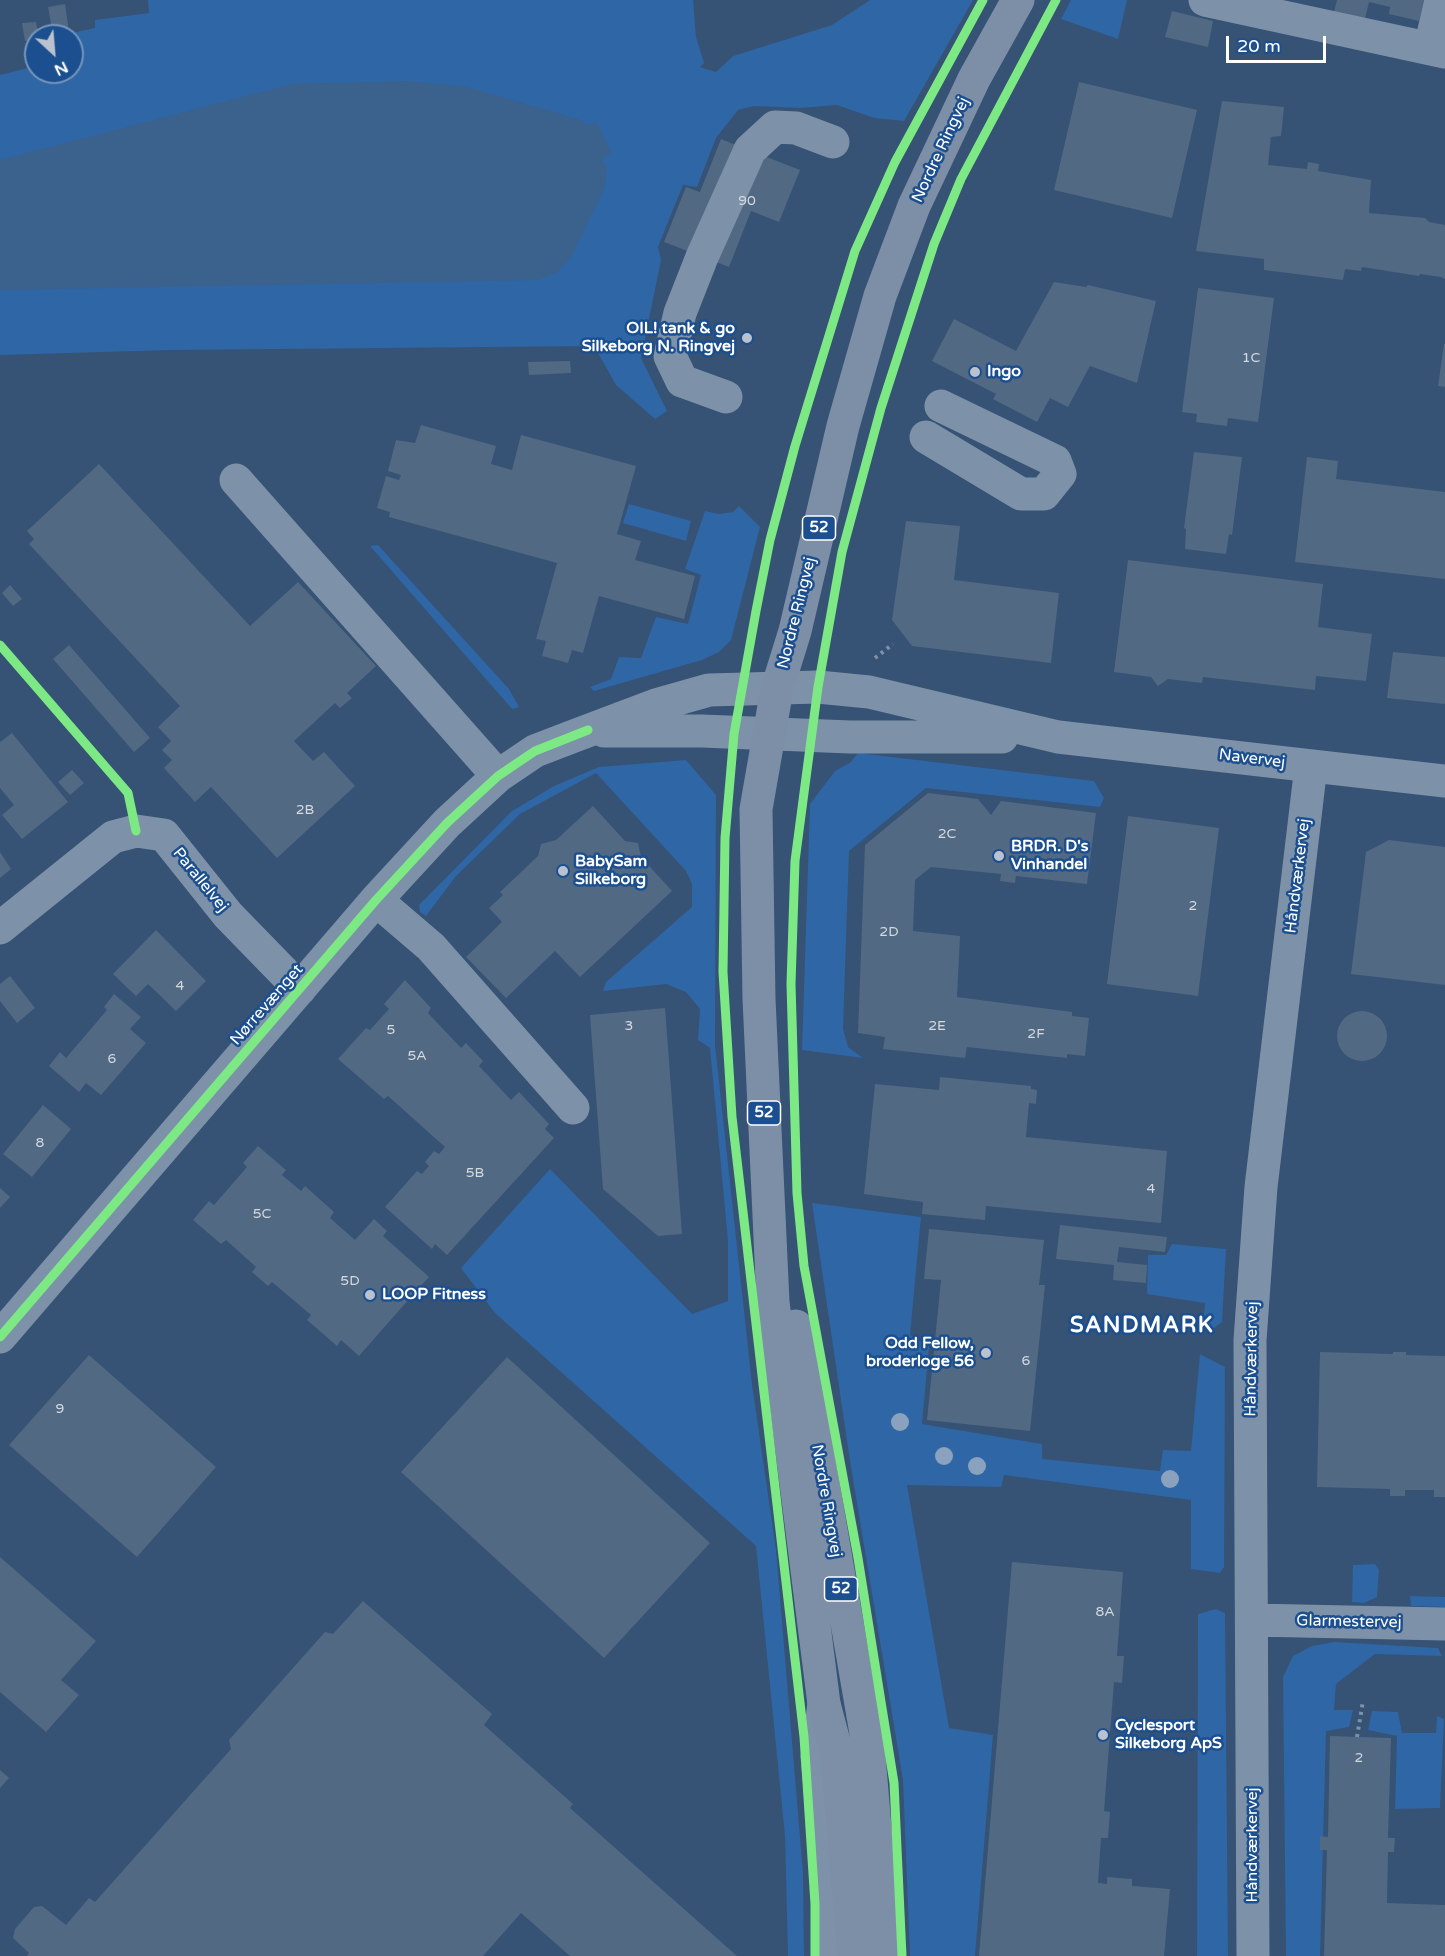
<!DOCTYPE html>
<meta charset="utf-8">
<style>
body{margin:0}
#map{position:relative;width:1445px;height:1956px;overflow:hidden;background:#365274;font-family:"Varela Round",sans-serif}
canvas{display:block}
.north{position:absolute;left:24px;top:24px;width:60px;height:60px;box-sizing:border-box;background:#1b4f8f;border:2px solid #7695bc;border-radius:50%;rotate:154deg;font-size:16px;font-weight:700;line-height:24px;text-align:center;color:#fff}
.north::after{content:'';display:block;margin:auto;width:21px;height:27px;background:#b9c2ce;clip-path:polygon(50% 0,100% 100%,50% 72%,0 100%)}
.scale{position:absolute;left:1226px;top:36px;width:100px;height:27px;box-sizing:border-box;border:3px solid #fff;border-top:0;padding-left:8px;font-size:18px;line-height:21px;white-space:nowrap;color:#fff;-webkit-text-stroke:4px #1b4f8f;paint-order:stroke}
</style>
<div id="map">
<canvas width="1445" height="1956"></canvas>
<div class="north">N</div>
<div class="scale">20 m</div>
</div>
<script>
const g = document.querySelector('canvas').getContext('2d');
g.lineJoin = 'round';
function fill(path, color) {
  g.fillStyle = color;
  g.fill(path, 'evenodd');
}
function shape(rows) {
  const path = new Path2D();
  for (const r of rows) {
    if (r.length === 3) {
      path.moveTo(r[0] + r[2], r[1]);
      path.arc(r[0], r[1], r[2], 0, 2 * Math.PI);
      continue;
    }
    path.moveTo(r[0], r[1]);
    for (let i = 2; i < r.length; i += 2) path.lineTo(r[i], r[i + 1]);
  }
  return path;
}
function strokePath(path, color, width, dash) {
  g.strokeStyle = color;
  g.lineWidth = width;
  g.lineCap = dash ? 'butt' : 'round';
  g.setLineDash(dash || []);
  g.stroke(path);
}
function write(font, color, halo, rows, align = 'center') {
  g.font = font + ' "Varela Round",sans-serif';
  g.lineWidth = 5;
  g.setLineDash([]);
  g.textBaseline = 'middle';
  g.strokeStyle = halo;
  g.fillStyle = color;
  for (const [text, x, y, turn = 0] of rows) {
    g.save();
    g.translate(x, y);
    g.rotate((+turn || 0) * Math.PI / 180);
    g.textAlign = isNaN(turn) ? turn : align;
    if (halo) g.strokeText(text, 0, 0);
    g.fillText(text, 0, 0);
    g.restore();
  }
}
fill(shape([
 [148,0,693,0,696,37,704,63,700,67,716,72,733,56,832,25,870,0,973,0,904,121,874,118,837,105,801,108,753,106,738,110,716,138,697,187,683,185,658,247,661,260,641,358,667,411,655,419,616,385,594,346,173,350,0,355,0,75,36,66,36,72,72,72,72,36,59,36,95,28,95,20,149,13],
 [1071,0,1127,0,1118,39,1061,19],
 [629,504,691,521,686,541,623,523],
 [739,506,760,527,731,640,719,652,702,660,594,691,590,687,611,679,619,657,641,658,656,617,688,624,701,575,685,569,705,511,719,514,733,512],
 [378,545,509,689,519,707,512,709,370,546],
 [858,753,1094,781,1104,798,1100,807,926,788,849,851,843,1029,848,1047,863,1058,802,1050,810,804,835,771,851,762],
 [686,760,716,795,715,1045,752,1384,776,1550,803,1873,804,1956,788,1956,785,1836,756,1546,495,1313,461,1268,550,1169,692,1314,728,1301,728,1241,710,1048,698,1040,700,1009,686,992,666,984,603,991,606,982,692,907,692,884,686,871,596,773,520,814,456,876,426,916,420,912,419,905,512,811,554,786,599,767],
 [812,1203,921,1217,910,1335,929,1347,922,1424,1042,1444,1042,1459,1160,1471,1163,1450,1191,1451,1200,1354,1225,1367,1224,1567,1220,1573,1191,1569,1191,1500,1004,1475,1001,1487,907,1485,949,1728,993,1735,975,1956,910,1956,903,1780,850,1461],
 [1172,1244,1226,1249,1222,1322,1214,1328,1203,1327,1205,1303,1147,1294,1148,1255,1166,1255],
 [1375,1564,1379,1570,1377,1597,1364,1603,1352,1602,1353,1565],
 [1410,1596,1445,1597,1445,1607,1411,1606],
 [1216,1609,1225,1613,1228,1956,1197,1956,1198,1614],
 [1334,1642,1438,1648,1442,1656,1375,1654,1336,1684,1334,1710,1353,1710,1349,1727,1326,1731,1320,1956,1286,1956,1283,1677,1293,1656,1312,1646],
 [1372,1711,1398,1712,1402,1733,1436,1733,1437,1716,1444,1719,1440,1808,1395,1809,1397,1736,1368,1730]
]), '#2f66a5');
fill(shape([
 [406,81,467,87,581,120,585,125,597,123,611,152,601,161,607,166,605,187,571,257,556,273,537,280,0,290,0,160,292,84]
]), '#3b618d');
fill(shape([
 [1337,0,1424,0,1419,21,1389,14,1390,7,1369,2,1364,23,1333,16],
 [65,4,69,32,53,35,48,7],
 [1172,11,1213,21,1208,47,1165,37],
 [36,22,39,36,36,39,25,41,22,23],
 [1079,82,1197,110,1172,218,1054,190],
 [1222,101,1284,107,1281,136,1271,137,1268,165,1307,169,1308,162,1319,164,1318,171,1371,180,1369,213,1425,218,1429,222,1445,225,1445,279,1441,277,1420,274,1419,276,1362,267,1361,271,1345,269,1343,280,1264,270,1264,259,1196,251],
 [721,139,800,170,779,222,751,211,729,267,664,242,686,187,700,192],
 [1054,282,1086,287,1088,285,1156,301,1137,383,1090,366,1068,407,1050,398,1037,422,993,399,996,394,932,361,954,319,1016,351],
 [1198,288,1274,298,1258,422,1228,418,1227,426,1196,422,1197,414,1182,412],
 [1444,344,1445,344,1445,387,1438,386],
 [570,361,571,373,529,375,528,362],
 [421,425,496,446,491,464,512,470,521,435,636,466,617,534,641,541,635,560,695,576,684,619,599,596,583,653,572,650,568,663,542,656,546,641,536,639,557,563,389,517,390,512,377,508,386,476,399,480,401,475,388,471,396,440,415,443],
 [1194,452,1242,457,1232,535,1229,534,1226,554,1185,549,1186,529,1184,528],
 [1307,457,1338,461,1336,479,1445,492,1445,579,1295,562],
 [99,464,250,626,298,582,376,666,347,693,352,698,340,708,335,703,294,741,313,761,324,752,355,786,277,858,211,787,195,802,164,768,172,760,162,750,171,741,158,727,180,706,29,544,34,539,27,531],
 [906,521,960,526,954,580,1059,593,1051,663,912,646,892,620],
 [1128,560,1323,584,1318,627,1372,634,1366,681,1316,676,1315,690,1203,677,1202,683,1168,679,1158,686,1151,677,1114,672],
 [10,585,22,599,13,606,2,593],
 [69,645,150,738,134,752,53,659],
 [1393,652,1445,657,1445,704,1387,698],
 [12,733,68,802,22,839,2,815,14,805,0,788,0,742],
 [72,770,84,783,70,795,58,782],
 [928,793,978,799,991,815,1001,801,1096,813,1087,884,1016,876,1015,883,1000,881,1001,874,931,867,915,880,913,931,960,936,957,997,1072,1012,1072,1016,1089,1018,1085,1056,1067,1054,1067,1058,967,1047,965,1058,883,1049,885,1037,858,1033,865,845],
 [593,806,625,841,638,843,641,857,672,891,580,977,555,951,506,998,466,957,502,922,489,908,503,895,500,892,538,856,541,844,556,840],
 [1128,816,1219,828,1198,996,1107,984],
 [1389,840,1445,847,1445,985,1351,974,1366,852],
 [0,852,11,869,0,878],
 [156,930,206,981,176,1011,148,984,136,996,113,974],
 [10,976,35,1008,17,1023,0,1001,0,984],
 [405,980,431,1008,428,1013,461,1048,466,1043,483,1061,479,1066,511,1100,519,1092,549,1124,545,1129,554,1138,447,1255,435,1244,432,1249,385,1207,417,1171,422,1174,429,1166,425,1162,434,1151,439,1154,445,1147,388,1096,384,1099,338,1059,366,1028,370,1030,389,1009,384,1004],
 [114,994,141,1017,130,1029,146,1043,101,1095,86,1083,79,1092,49,1066,60,1052,66,1058,107,1010,104,1007],
 [665,1008,682,1234,658,1236,603,1189,590,1015],
 [1362,1036,25],
 [940,1077,1031,1086,1031,1089,1037,1090,1036,1104,1029,1103,1026,1137,1167,1151,1161,1223,986,1206,985,1220,922,1214,923,1202,864,1194,875,1084,939,1090],
 [43,1105,71,1129,32,1177,3,1154],
 [258,1146,286,1170,282,1175,301,1191,305,1186,334,1212,330,1218,355,1240,374,1219,387,1231,383,1236,429,1277,417,1290,421,1293,414,1302,410,1298,359,1356,341,1340,337,1346,307,1320,311,1315,272,1282,268,1286,252,1272,256,1267,226,1240,221,1244,193,1220,209,1201,214,1205,247,1167,243,1163],
 [0,1188,10,1197,0,1208],
 [1060,1225,1167,1237,1165,1252,1119,1247,1117,1262,1147,1265,1146,1283,1113,1280,1114,1265,1056,1259],
 [929,1229,1044,1240,1039,1285,1045,1285,1030,1431,927,1420,941,1280,924,1279],
 [1320,1352,1393,1354,1393,1352,1406,1352,1406,1355,1445,1356,1445,1497,1434,1497,1434,1490,1405,1490,1405,1496,1390,1496,1390,1489,1317,1487],
 [89,1355,216,1467,137,1557,9,1445],
 [507,1357,710,1543,604,1658,401,1472],
 [0,1557,96,1641,61,1680,79,1695,46,1732,0,1692],
 [1012,1562,1123,1572,1117,1656,1124,1656,1122,1683,1114,1682,1104,1811,1110,1812,1108,1838,1101,1838,1098,1883,1107,1884,1107,1877,1132,1879,1132,1886,1170,1889,1164,1956,979,1956],
 [363,1601,492,1714,484,1725,573,1804,570,1808,737,1956,570,1956,521,1913,483,1956,27,1956,29,1953,13,1938,15,1929,34,1907,42,1906,66,1925,89,1898,95,1902,231,1749,229,1740,325,1632,333,1634],
 [1330,1736,1391,1738,1388,1838,1395,1838,1394,1852,1388,1852,1387,1903,1445,1905,1445,1956,1324,1956,1327,1850,1320,1850,1320,1836,1328,1837],
 [0,1770,9,1778,0,1788]
]), '#526984');
strokePath(shape([
 [875,658,893,644],
 [1357,1737,1363,1701]
]), '#7d92a8', 4, [3, 4.5]);
strokePath(shape([
 [1205,0,1445,52],
 [1430,48,1441,0],
 [726,397,682,381,670,356,680,313,702,257,750,150,775,127,796,128,833,142],
 [926,437,1021,494,1044,494,1060,474,1055,461,941,406],
 [236,480,498,776],
 [604,731,702,731,850,737,1002,737],
 [376,900,431,947,573,1108],
 [0,928,113,837,136,831,164,835,228,915,300,989],
 [0,1337,376,900,447,823,498,776,535,751,574,736,656,705,709,690,818,687,869,692,1058,737,1445,781],
 [1252,1620,1445,1624],
 [824,1704,817,1757,827,1861,829,1956],
 [1253,1956,1250,1340,1261,1187,1311,766]
]), '#7d92a8', 33);
strokePath(shape([
 [796,1326,868,1745,886,1956],
 [854,1956,837,1753,824,1704,773,1302,759,999,756,809,777,689,795,631,843,426,880,296,914,206,974,79,1018,0]
]), '#7d8ea7', 33);
strokePath(shape([
 [0,645,128,793,136,831],
 [0,1337,376,900,447,823,498,776,535,751,588,730],
 [815,1956,815,1904,804,1737,732,1117,723,972,725,838,734,734,756,611,770,540,795,446,855,251,895,162,983,0],
 [902,1956,894,1783,858,1558,804,1266,797,1193,791,984,795,861,818,687,842,552,881,408,934,244,961,179,1056,0]
]), '#7ce984', 9);
g.fillStyle = '#8aa2be';
for (const [x, y] of [
 [900,1422],
 [944,1456],
 [977,1466],
 [1170,1479]
]) {
  g.beginPath();
  g.arc(x, y, 9, 0, 2 * Math.PI);
  g.fill();
}
for (const [x, y, r, color] of [
 [747,338,6,"#b9c2ce"],
 [975,372,6,"#b9c2ce"],
 [999,856,6,"#b9c2ce"],
 [563,871,6,"#b9c2ce"],
 [370,1295,6,"#b9c2ce"],
 [986,1353,6,"#b9c2ce"],
 [1103,1735,6,"#b9c2ce"]
]) {
  const dot = new Path2D();
  dot.arc(x, y, r, 0, 2 * Math.PI);
  g.fillStyle = color;
  g.fill(dot);
  strokePath(dot, '#1b4f8f', 2);
}
write('14px', '#d4dae0', null, [
 ["90",747,201],
 ["1C",1251,358],
 ["2B",305,810],
 ["2C",947,834],
 ["2",1193,906],
 ["2D",889,932],
 ["4",180,986],
 ["3",629,1026],
 ["2E",937,1026],
 ["5",391,1030],
 ["2F",1036,1034],
 ["5A",417,1056],
 ["6",112,1059],
 ["8",40,1143],
 ["5B",475,1173],
 ["4",1151,1189],
 ["5C",262,1214],
 ["5D",350,1281],
 ["6",1026,1361],
 ["9",60,1409],
 ["8A",1105,1612],
 ["2",1359,1758]
]);
for (const [x, y, w] of [
 [819,528,33],
 [764,1113,33],
 [841,1589,33]
]) {
  const box = new Path2D();
  box.roundRect(x - w / 2, y - 12, w, 24, 4.5);
  g.fillStyle = '#1b4f8f';
  g.fill(box);
  strokePath(box, '#fff', 1.5);
}
write('bold 15px', '#fff', null, [
 ["52",819,528],
 ["52",764,1113],
 ["52",841,1589]
]);
write('16px', '#fff', '#1b4f8f', [
 ["Nordre Ringvej",941,150,-65],
 ["Nordre Ringvej",797,613,-76],
 ["Navervej",1252,759,7],
 ["Håndværkervej",1298,876,-83],
 ["Parallelvej",200,880,51],
 ["Nørrevænget",267,1005,-49],
 ["Håndværkervej",1252,1359,-89],
 ["Nordre Ringvej",826,1501,80],
 ["Glarmestervej",1349,1622,1],
 ["Håndværkervej",1253,1845,-90]
]);
write('bold 16px', '#fff', '#1b4f8f', [
 ["OIL! tank & go",735,329,"right"],
 ["Silkeborg N. Ringvej",735,347,"right"],
 ["Ingo",987,372],
 ["BRDR. D's",1011,847],
 ["Vinhandel",1011,865],
 ["BabySam",575,862],
 ["Silkeborg",575,880],
 ["LOOP Fitness",382,1295],
 ["Odd Fellow,",974,1344,"right"],
 ["broderloge 56",974,1362,"right"],
 ["Cyclesport",1115,1726],
 ["Silkeborg ApS",1115,1744]
], 'left');
g.letterSpacing = '1.5px';
write('bold 22px', '#fff', '#1b4f8f', [
 ["SANDMARK",1142,1326]
]);
g.letterSpacing = '0px';
</script>
